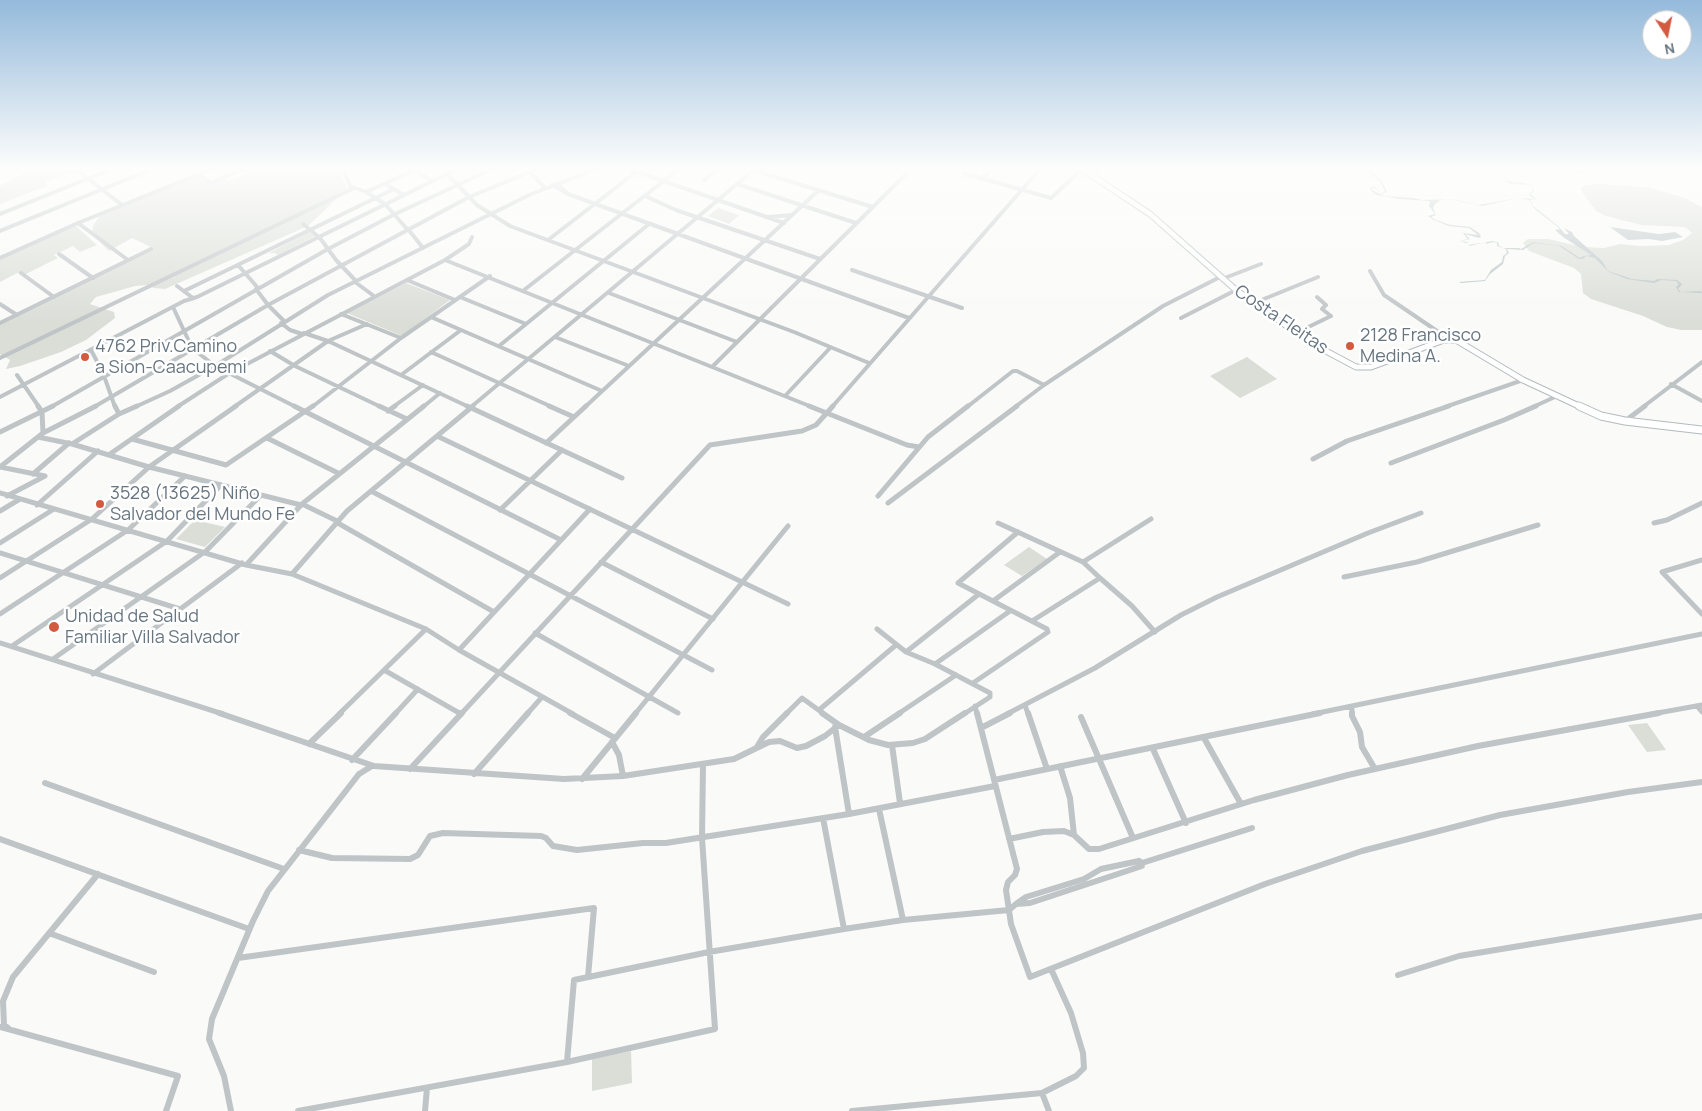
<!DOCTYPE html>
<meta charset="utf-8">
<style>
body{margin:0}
#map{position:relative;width:1702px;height:1111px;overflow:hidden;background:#fafaf8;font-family:Manrope,sans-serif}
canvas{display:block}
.north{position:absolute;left:1642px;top:10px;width:50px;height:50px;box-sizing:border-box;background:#fff;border:1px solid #c2c8cc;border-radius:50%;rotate:169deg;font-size:14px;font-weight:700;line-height:20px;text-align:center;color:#677680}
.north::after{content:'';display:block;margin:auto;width:18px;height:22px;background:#d35a3f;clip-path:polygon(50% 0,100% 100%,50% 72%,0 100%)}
</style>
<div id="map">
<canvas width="1702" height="1111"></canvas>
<div class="north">N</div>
</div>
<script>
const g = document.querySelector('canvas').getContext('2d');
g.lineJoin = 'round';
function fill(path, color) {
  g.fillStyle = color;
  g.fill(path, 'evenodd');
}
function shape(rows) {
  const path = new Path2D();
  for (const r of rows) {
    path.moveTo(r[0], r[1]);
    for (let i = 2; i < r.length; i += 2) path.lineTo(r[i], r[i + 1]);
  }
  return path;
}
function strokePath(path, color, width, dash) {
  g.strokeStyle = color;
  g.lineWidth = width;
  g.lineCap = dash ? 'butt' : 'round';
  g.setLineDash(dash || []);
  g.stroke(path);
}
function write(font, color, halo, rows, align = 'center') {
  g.font = font + ' Manrope,sans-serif';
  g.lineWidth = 5;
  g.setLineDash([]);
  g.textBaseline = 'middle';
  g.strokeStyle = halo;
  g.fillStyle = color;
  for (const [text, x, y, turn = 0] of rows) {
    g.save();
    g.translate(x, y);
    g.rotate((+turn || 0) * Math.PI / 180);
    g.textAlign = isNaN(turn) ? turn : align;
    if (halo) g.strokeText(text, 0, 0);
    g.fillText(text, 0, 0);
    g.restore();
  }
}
fill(shape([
 [39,169,92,169,79,175,72,172,46,182,47,186,0,204,0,186,20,175],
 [257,169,339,169,347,189,308,226,165,289,154,288,147,285,135,286,96,297,90,304,114,312,115,318,86,340,61,352,20,366,6,369,10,360,0,354,0,324,153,248,132,238,109,251,92,234,93,226,100,215,197,176,211,184,223,178,229,181],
 [1603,184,1652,188,1685,198,1702,207,1702,330,1681,330,1667,327,1643,316,1591,299,1583,293,1581,274,1574,268,1529,251,1523,243,1528,239,1548,239,1583,247,1604,248,1620,244,1641,246,1669,245,1683,240,1692,233,1685,227,1641,225,1606,216,1596,211,1580,189,1585,185],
 [718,208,739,215,729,224,708,216],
 [75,225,97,245,80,252,73,246,54,255,58,258,24,275,17,273,0,282,0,259],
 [309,232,315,236,278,255,275,253,269,253],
 [406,283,450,300,402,336,347,313],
 [1247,357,1277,379,1240,398,1210,376],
 [195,520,225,527,205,547,176,539],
 [1029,547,1047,559,1022,576,1004,565],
 [1647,723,1666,750,1647,752,1628,725],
 [631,1051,632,1083,592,1091,592,1059]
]), '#daded7');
fill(shape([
 [1376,169,1372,172,1382,181,1387,192,1382,194,1374,188,1371,189,1384,196,1414,198,1422,200,1451,199,1479,205,1518,198,1482,206,1449,199,1440,200,1435,204,1433,208,1436,215,1431,217,1436,220,1450,225,1470,227,1479,233,1481,237,1479,238,1465,234,1470,239,1461,241,1467,242,1469,245,1480,243,1485,244,1487,242,1493,241,1487,239,1499,243,1498,245,1503,248,1519,248,1521,249,1533,242,1562,246,1580,258,1583,256,1591,255,1563,237,1555,230,1560,229,1558,227,1536,210,1533,207,1529,200,1520,198,1535,199,1531,197,1529,194,1529,193,1533,191,1530,185,1511,184,1503,180,1530,184,1534,191,1530,194,1537,199,1530,200,1533,206,1553,222,1559,227,1565,234,1569,234,1564,228,1572,232,1574,236,1602,261,1608,271,1632,279,1654,281,1658,279,1677,280,1682,284,1678,289,1681,292,1701,291,1702,293,1679,292,1676,287,1679,284,1676,281,1661,280,1654,283,1627,279,1609,272,1595,258,1586,256,1583,259,1579,259,1559,246,1534,243,1523,250,1507,249,1509,253,1505,256,1503,264,1490,274,1485,281,1461,283,1459,282,1485,280,1491,270,1502,262,1503,256,1507,253,1506,249,1497,246,1497,243,1494,242,1485,244,1481,243,1470,246,1467,243,1460,241,1468,239,1463,233,1478,235,1469,228,1449,226,1434,220,1428,216,1435,214,1429,206,1430,201,1400,199,1376,195,1371,191,1370,187,1375,187,1381,193,1385,192,1381,183,1369,172],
 [1610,227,1659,234,1675,232,1683,237,1662,241,1649,239,1628,240]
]), '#b9c4c7');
const secondaryFar1 = shape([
 [1082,169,1150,214,1236,290,1309,342,1356,367,1371,367,1444,340,1456,340,1523,380,1581,407]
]);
const secondary = shape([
 [1579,406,1601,416,1625,421,1702,430]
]);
strokePath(secondaryFar1, '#b4babe', 7);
strokePath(secondary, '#b4babe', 9);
strokePath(shape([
 [343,169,350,186,366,192,385,204,407,229],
 [527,169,545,188],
 [629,169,784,223],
 [1576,169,1579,172],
 [414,170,432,181],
 [753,170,873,207],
 [963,173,1051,198,1082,169],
 [82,174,122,205],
 [199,174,211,183,243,169],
 [447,174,477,205,510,226,794,332,869,363],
 [981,179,993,169],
 [704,180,718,169],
 [385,184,404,195],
 [737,184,856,223],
 [552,185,568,194,557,184],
 [366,192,417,169],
 [568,194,909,318],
 [645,196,676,210,820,259],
 [0,214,112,169],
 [768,217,792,215],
 [78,223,128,260],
 [303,224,320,238,336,260,356,281],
 [408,229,423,248],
 [0,231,152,169],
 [548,240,636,172],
 [59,254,93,278],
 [0,258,78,223,212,169],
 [445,260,812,407],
 [238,265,258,288],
 [852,270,962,308],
 [1370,271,1384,295,1440,333],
 [21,273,54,297],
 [1222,279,1261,264],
 [407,280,455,300],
 [355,282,374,296],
 [177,286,193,298],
 [256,289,268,305,284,321],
 [524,290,679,169],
 [184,291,394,189],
 [609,293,737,342],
 [460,297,526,324],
 [1254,303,1318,277],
 [0,304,17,315],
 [173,307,192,348,215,366,296,407],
 [341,314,401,338],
 [431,317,602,391],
 [1181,318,1236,290],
 [0,323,151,249],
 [281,323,290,330,302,334],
 [304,333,328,341,469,407],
 [1296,333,1331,316,1322,309,1326,305,1317,297],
 [555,337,629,366],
 [499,346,649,224],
 [91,350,103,373,115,407],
 [270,351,295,366,381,407],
 [431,352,552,407],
 [0,358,354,188],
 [713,366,911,169],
 [17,375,39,407],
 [401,375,461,330],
 [1671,384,1702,401],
 [785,396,830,348],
 [0,397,184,301,197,297,457,169],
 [51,407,328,249,395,214,492,169],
 [94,407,268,305,469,197,537,169],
 [135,407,170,391,215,366,328,295,529,195,596,169],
 [177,407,228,374,445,260,469,244,472,237],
 [234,407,328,341,367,324],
 [312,407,401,338,490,276],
 [393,407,423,385],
 [423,407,440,393],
 [471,407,755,169],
 [585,407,819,190],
 [832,407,1040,169],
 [967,407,1013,371,1017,371,1044,385],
 [1015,407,1044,385,1163,306,1220,277],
 [1445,407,1523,380],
 [1533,407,1557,396],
 [1643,407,1702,362]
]), '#bfc4c7', 4);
strokePath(shape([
 [38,406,42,412,43,433],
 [115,406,119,414],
 [294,406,561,540],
 [379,406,407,419],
 [467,406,622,478],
 [549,406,574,417],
 [809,406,907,445,919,447],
 [388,411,395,406],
 [1625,421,1645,406],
 [0,432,53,406],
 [437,436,788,604],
 [38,437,72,444,149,467,301,505],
 [267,438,338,473],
 [132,439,226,465,313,406],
 [546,443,586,406],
 [72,444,119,414,137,406],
 [110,454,179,406],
 [1313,459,1347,441,1449,406],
 [1391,463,1504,420,1536,406],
 [0,467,43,433,96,406],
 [0,467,45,476],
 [33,474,69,443],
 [371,491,712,670],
 [0,493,246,565,292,574,426,629,459,650,573,714],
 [7,496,45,476],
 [878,496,928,437,968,406],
 [888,503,1017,406],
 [302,504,337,521],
 [37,505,98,451],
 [500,510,562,450],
 [0,511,20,499],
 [336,522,494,612],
 [998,523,1083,562],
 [1654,523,1667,520,1702,503],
 [0,543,54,509],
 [0,553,180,609],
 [1702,560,1662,572,1702,614],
 [601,562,713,619],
 [246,565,302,504,424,406],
 [292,574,347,511,473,406],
 [1344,577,1417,562,1538,525],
 [0,578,92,519,149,467,236,406],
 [1100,578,1132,606,1155,632],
 [993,601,1060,552],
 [0,614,128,530,185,476],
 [1032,621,1100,578,1083,562,1151,519],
 [877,629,906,652,935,664,990,693,990,697,964,714],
 [535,633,678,713],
 [0,643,223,714],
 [12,646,167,541,221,485],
 [459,650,590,509],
 [906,652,979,594],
 [53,659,206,551,261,495],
 [935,664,1010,611],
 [384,670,461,714],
 [93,674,242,563],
 [973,683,1048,632,1047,629,958,583,1018,532],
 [1025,705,1028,714],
 [975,706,977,714],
 [1352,706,1352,714],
 [1697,706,1702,712],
 [819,710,896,645],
 [339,714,426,629],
 [395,714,418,689],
 [461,714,710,445,802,431,816,425,833,406],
 [527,714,542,697],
 [635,714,788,526],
 [786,714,802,698,824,714],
 [898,714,956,675],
 [1007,714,1095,668,1181,615,1217,597,1368,533,1421,513],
 [1313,714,1702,634],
 [1652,714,1702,705]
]), '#bfc4c7', 5);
strokePath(shape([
 [219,713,374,766,564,779,623,776,734,759,769,742,780,741,797,748,806,746,825,736,839,725],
 [459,713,461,714],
 [570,713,615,738],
 [822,713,839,725,869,740,888,745,913,743,925,739,965,713],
 [977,713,1017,869,1015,875,1008,882,1006,890,1011,924,1030,977,1265,884,1362,851,1500,815,1628,792,1702,782],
 [1028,713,1047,769],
 [1352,713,1352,716,1360,732,1362,747,1375,769],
 [1081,717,1133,838],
 [835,727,849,814],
 [981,728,1010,713],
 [864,737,900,713],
 [1204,738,1241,804],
 [612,742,619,755,623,776],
 [309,744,341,713],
 [892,745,900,803],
 [757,747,763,737,787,713],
 [1153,749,1186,823],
 [352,760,396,713],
 [1060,766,1070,798,1074,835],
 [410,769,462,713],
 [474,774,528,713],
 [582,779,636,713],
 [994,780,1320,713],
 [45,783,284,869],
 [879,809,903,920],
 [823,818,844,929],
 [0,839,249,929],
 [1009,839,1043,832,1064,831,1074,835,1089,849,1099,849,1254,800,1348,775,1478,746,1659,713],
 [299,850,332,858,410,859,418,855,430,836,443,833,541,836,546,838,553,846,577,850,643,843,666,843,849,814,995,786],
 [1139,861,1142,863,1142,866,1030,903,1016,904,1026,897,1084,879,1101,869,1139,861],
 [1142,863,1252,828],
 [49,933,154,972],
 [238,958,594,908,588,977],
 [1398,975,1459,956,1702,916],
 [0,1027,178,1076,166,1111],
 [8,1028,4,1025,3,1001,13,977,98,874],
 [567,1062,574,980,709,952,844,929,903,920,1009,910,1016,904],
 [1042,1093,1049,1111],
 [231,1111,224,1076,209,1039,212,1019,253,921,268,891,359,774,372,766],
 [298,1111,567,1062,715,1029,702,838,703,765],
 [425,1111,427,1088],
 [852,1111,1042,1093,1076,1076,1084,1068,1083,1053,1071,1013,1051,969]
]), '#bfc4c7', 6);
strokePath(secondaryFar1, '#fff', 5);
strokePath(secondary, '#fff', 7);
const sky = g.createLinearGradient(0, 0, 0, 324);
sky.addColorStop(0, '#95badb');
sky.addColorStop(0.52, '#fdfdfc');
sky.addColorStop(1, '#fdfdfc00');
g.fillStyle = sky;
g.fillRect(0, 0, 1702, 324);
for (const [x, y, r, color] of [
 [1350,346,5,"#d35a3f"],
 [85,357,5,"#d35a3f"],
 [100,504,5,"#d35a3f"],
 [54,627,6,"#d35a3f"]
]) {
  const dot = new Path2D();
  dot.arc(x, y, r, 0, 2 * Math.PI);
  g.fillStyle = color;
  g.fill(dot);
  strokePath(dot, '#fff', 2);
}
write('18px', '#677680', '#fff', [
 ["Costa Fleitas",1281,320,34]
]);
write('18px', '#677680', '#fff', [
 ["2128 Francisco",1360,336],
 ["Medina A.",1360,357],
 ["4762 Priv.Camino",95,347],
 ["a Sion-Caacupemi",95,368],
 ["3528 (13625) Niño",110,494],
 ["Salvador del Mundo Fe",110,515],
 ["Unidad de Salud",65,617],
 ["Familiar Villa Salvador",65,638]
], 'left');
</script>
